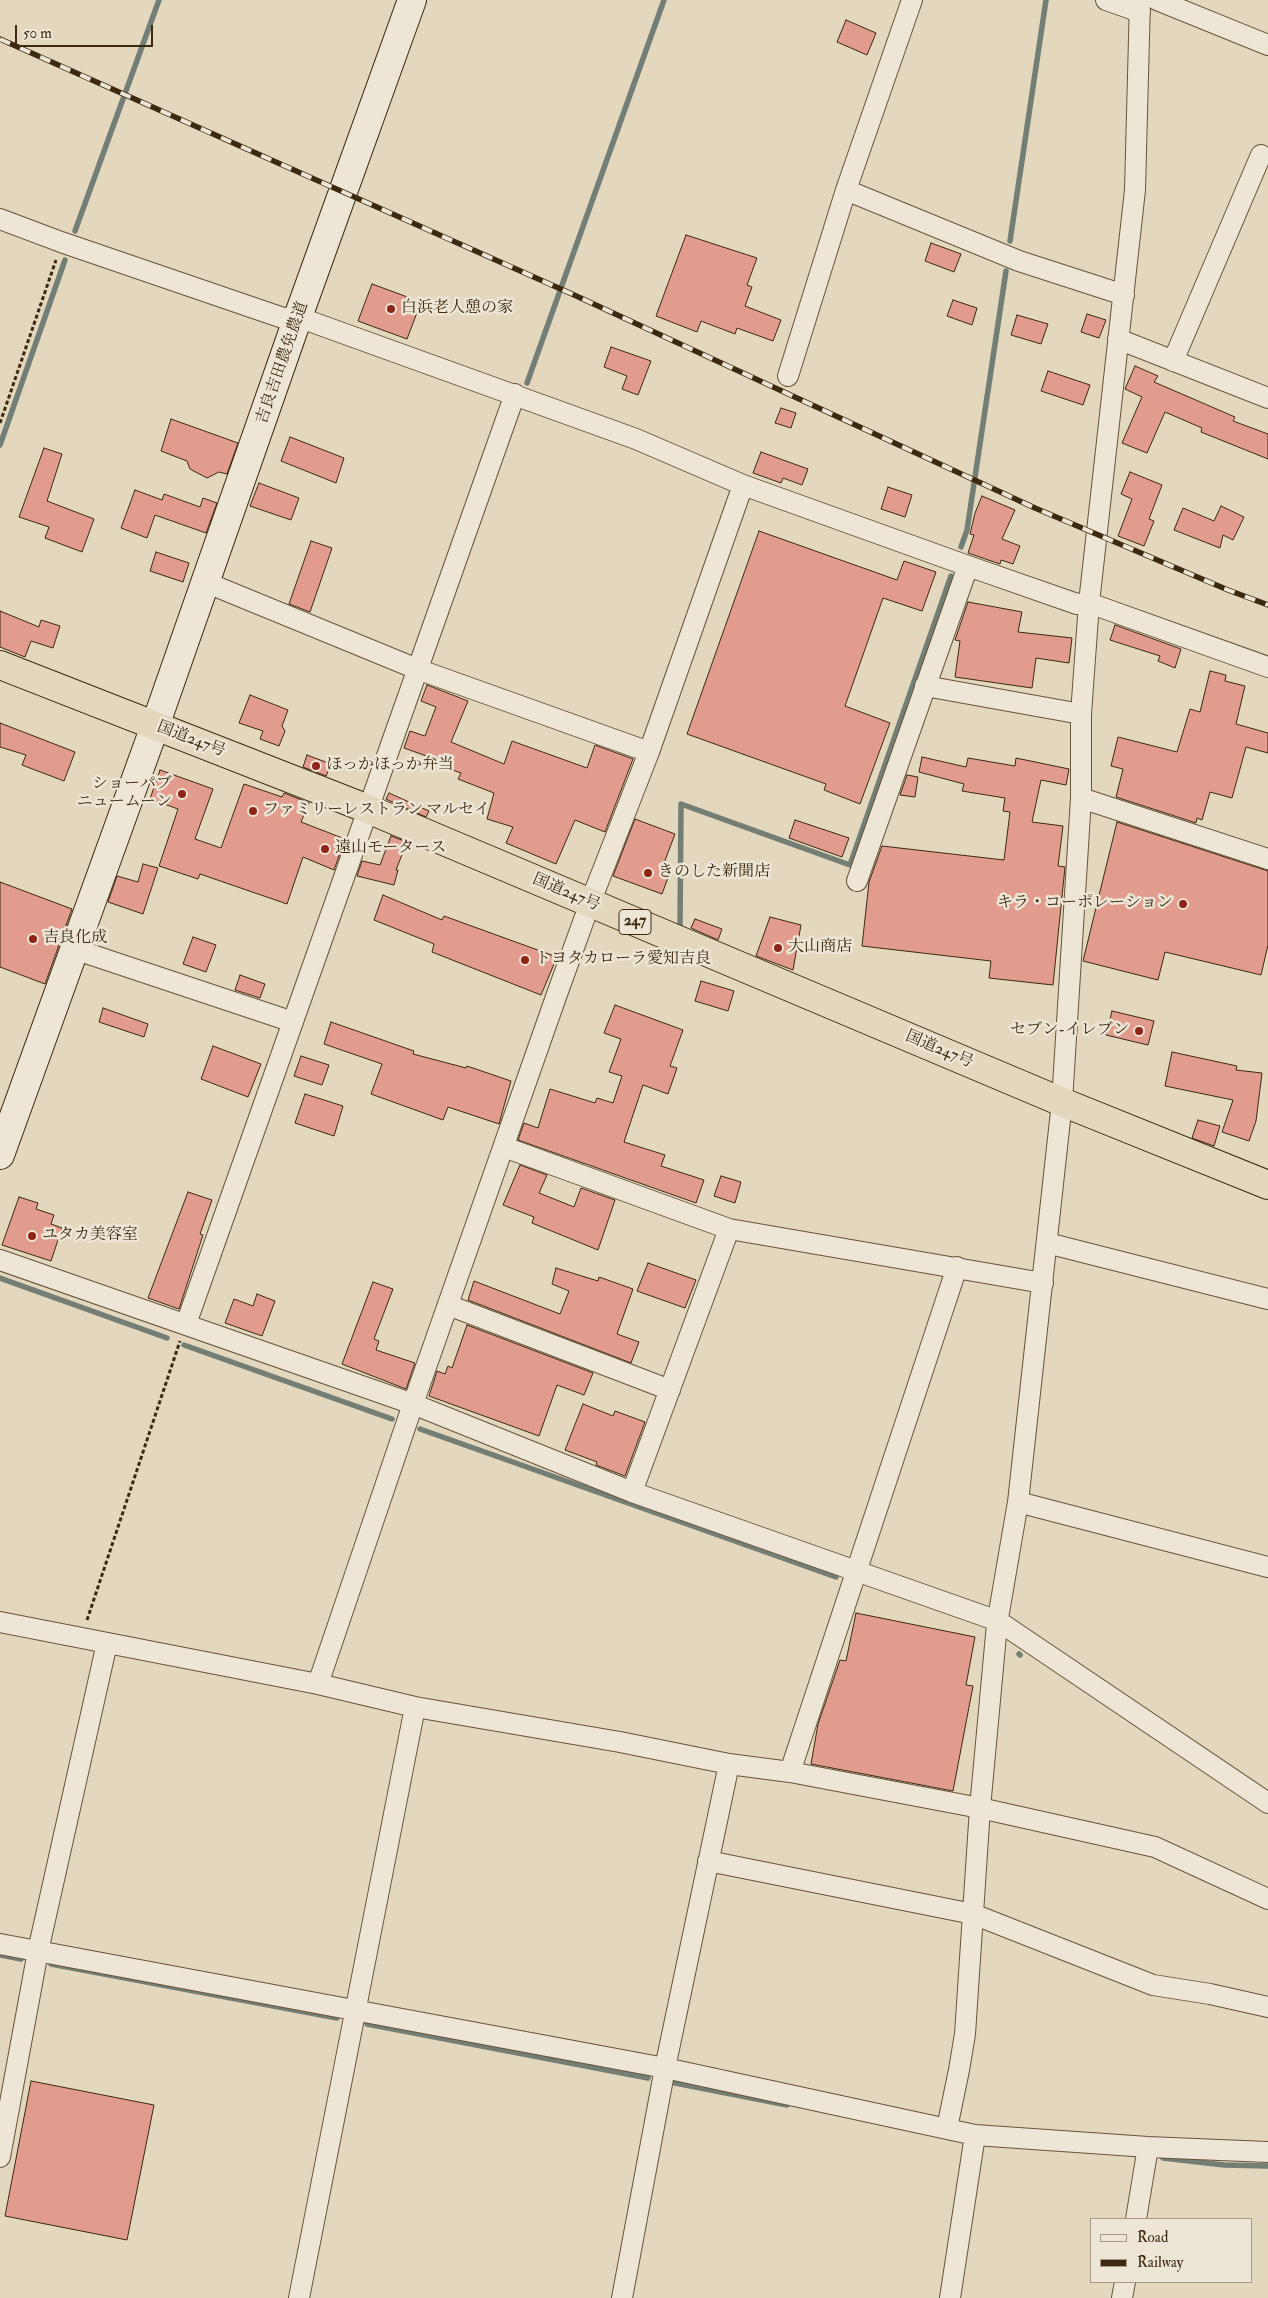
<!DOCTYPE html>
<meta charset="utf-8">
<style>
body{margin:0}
#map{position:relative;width:1268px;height:2298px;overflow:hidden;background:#e3d7be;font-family:"IM FELL Double Pica",serif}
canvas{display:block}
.legend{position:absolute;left:1090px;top:2218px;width:162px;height:65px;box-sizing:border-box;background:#ede5d5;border:1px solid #a69a86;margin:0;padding:6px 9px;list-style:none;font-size:15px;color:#3c290f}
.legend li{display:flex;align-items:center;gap:10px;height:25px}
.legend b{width:25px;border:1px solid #a69a86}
.scale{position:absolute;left:15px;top:25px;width:138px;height:22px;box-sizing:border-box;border:2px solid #3c290f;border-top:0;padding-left:6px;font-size:15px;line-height:18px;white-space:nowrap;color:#3c290f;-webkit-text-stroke:4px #ede5d5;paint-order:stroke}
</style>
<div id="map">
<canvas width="1268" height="2298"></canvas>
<ul class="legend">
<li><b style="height:6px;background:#ede5d5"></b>Road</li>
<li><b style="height:6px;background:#3c290f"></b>Railway</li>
</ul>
<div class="scale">50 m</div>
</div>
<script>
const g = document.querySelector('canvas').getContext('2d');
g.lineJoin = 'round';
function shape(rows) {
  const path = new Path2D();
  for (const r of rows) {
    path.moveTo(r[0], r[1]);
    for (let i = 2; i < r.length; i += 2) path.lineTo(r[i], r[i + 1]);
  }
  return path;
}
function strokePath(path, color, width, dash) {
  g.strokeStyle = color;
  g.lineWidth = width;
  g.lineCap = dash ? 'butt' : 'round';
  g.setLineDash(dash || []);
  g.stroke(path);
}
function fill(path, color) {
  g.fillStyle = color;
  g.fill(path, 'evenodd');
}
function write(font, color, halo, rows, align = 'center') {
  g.font = font + ' "IM FELL Double Pica","Noto Serif JP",serif';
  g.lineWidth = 5;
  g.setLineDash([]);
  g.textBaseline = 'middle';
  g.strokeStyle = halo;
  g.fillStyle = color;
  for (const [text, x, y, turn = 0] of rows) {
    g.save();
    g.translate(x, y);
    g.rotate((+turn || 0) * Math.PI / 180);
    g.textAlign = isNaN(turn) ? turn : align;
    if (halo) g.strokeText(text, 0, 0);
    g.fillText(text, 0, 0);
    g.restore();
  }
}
strokePath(shape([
 [75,231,159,0],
 [1010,241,1046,0],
 [527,383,664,0],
 [0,445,65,260],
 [961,547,967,530,1006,271],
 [680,929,681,804,850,865,951,576],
 [0,1278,167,1338],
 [184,1345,392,1419],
 [420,1429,836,1577],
 [1019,1654,1020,1655],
 [0,1955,21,1959],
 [51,1964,337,2018],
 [367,2024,648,2078],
 [675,2083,787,2105],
 [1163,2158,1224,2165,1268,2166]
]), '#737f75', 5.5);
const building = shape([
 [846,20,876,33,867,55,837,42,846,20],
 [686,235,757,258,747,285,752,287,745,306,781,320,773,341,737,328,735,334,701,321,697,332,656,316,686,235],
 [931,243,961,254,954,272,925,261,931,243],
 [372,284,421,302,407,339,358,321,372,284],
 [953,300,977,308,972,325,947,316,953,300],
 [1087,314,1106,320,1099,338,1081,332,1087,314],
 [1017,315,1048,324,1041,344,1011,335,1017,315],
 [611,347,651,361,638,395,622,389,627,376,604,367,611,347],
 [1135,366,1158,376,1154,382,1235,417,1233,421,1268,434,1268,459,1201,432,1202,428,1165,412,1147,453,1122,443,1142,397,1125,389,1135,366],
 [1048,371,1090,385,1083,405,1041,391,1048,371],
 [781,408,796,413,791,428,775,423,781,408],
 [171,419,238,443,227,474,219,472,207,478,190,469,187,461,161,451,171,419],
 [290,437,344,458,336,483,281,461,290,437],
 [44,448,62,454,47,501,94,519,82,552,45,538,49,527,19,517,44,448],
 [761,452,808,469,802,485,783,478,781,483,753,473,761,452],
 [1130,472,1162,485,1149,519,1154,521,1144,546,1118,536,1132,499,1121,494,1130,472],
 [259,483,299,498,291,520,250,506,259,483],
 [888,487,912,495,905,517,881,509,888,487],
 [135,490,162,500,164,494,200,507,203,498,217,503,206,533,155,515,147,538,121,528,135,490],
 [982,496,1015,510,1002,539,1020,546,1013,564,1001,560,1000,564,968,553,974,535,970,534,975,513,982,496],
 [1221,506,1244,517,1233,540,1223,535,1220,548,1174,530,1183,508,1214,521,1221,506],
 [759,531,897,580,904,561,936,572,922,611,883,598,845,706,890,723,860,804,824,790,826,784,687,734,759,531],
 [311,541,332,548,310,612,289,604,311,541],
 [156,552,189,563,183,582,150,571,156,552],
 [968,602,1022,612,1018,632,1072,638,1069,663,1036,658,1032,688,955,677,960,641,955,640,968,602],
 [0,611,39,627,41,620,60,626,53,648,31,641,25,657,0,647,0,611],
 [1115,625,1181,649,1175,668,1158,661,1160,656,1110,640,1115,625],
 [1210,671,1226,675,1225,681,1245,686,1236,724,1268,733,1268,753,1246,747,1232,798,1210,792,1202,820,1197,818,1196,823,1116,797,1123,769,1111,766,1118,737,1177,752,1190,709,1200,712,1210,671],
 [427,685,468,701,451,742,504,764,512,741,587,768,595,745,633,759,605,832,575,820,556,864,506,843,513,827,487,819,494,793,458,779,461,773,430,762,432,758,404,748,410,731,425,736,436,707,421,701,427,685],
 [250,695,288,710,282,726,285,731,279,746,260,739,263,731,239,723,250,695],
 [0,723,75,752,64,781,22,765,26,755,0,747,0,723],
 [307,755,331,764,326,776,303,767,307,755],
 [922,757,966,767,968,758,1015,766,1016,758,1069,769,1066,785,1041,780,1032,822,1063,826,1058,866,1065,867,1053,985,989,978,991,961,862,946,869,882,882,846,1004,860,1010,812,1003,811,1005,798,962,791,964,784,919,772,922,757],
 [160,770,213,789,195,839,221,848,244,784,282,797,284,793,309,803,301,822,345,839,334,870,303,857,287,904,200,874,198,879,159,866,178,809,150,799,160,770],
 [907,775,918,777,915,797,900,795,907,775],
 [389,793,429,811,426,817,386,799,389,793],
 [635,819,675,834,664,863,672,867,662,894,613,876,635,819],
 [795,820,849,838,842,857,789,838,795,820],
 [1117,822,1268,871,1268,945,1261,975,1165,952,1158,980,1083,961,1117,822],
 [391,836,407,842,396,870,398,870,394,885,357,876,362,861,380,865,391,836],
 [143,864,158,868,143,914,108,902,117,876,138,882,143,864],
 [0,882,72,909,45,984,0,967,0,882],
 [383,895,442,920,444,916,557,957,541,995,432,952,434,944,374,920,383,895],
 [770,917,801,925,793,970,756,956,770,917],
 [695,919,722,929,718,940,691,928,695,919],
 [193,937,216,945,206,972,183,964,193,937],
 [240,975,265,984,260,998,235,990,240,975],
 [701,981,734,991,728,1011,695,1001,701,981],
 [615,1005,683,1030,670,1066,677,1068,668,1094,643,1085,624,1142,665,1155,661,1166,704,1180,696,1203,518,1140,524,1123,538,1128,550,1089,595,1103,597,1098,613,1103,622,1076,609,1072,621,1039,604,1033,615,1005],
 [103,1008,148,1024,144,1037,99,1022,103,1008],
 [1112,1011,1154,1021,1148,1045,1106,1035,1112,1011],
 [331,1022,414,1051,413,1054,466,1068,467,1066,511,1081,499,1124,448,1107,443,1120,371,1094,382,1064,324,1044,331,1022],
 [213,1046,261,1064,248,1097,201,1079,213,1046],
 [1172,1052,1237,1066,1236,1070,1262,1073,1256,1121,1249,1141,1222,1132,1233,1100,1165,1086,1172,1052],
 [301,1056,329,1065,322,1085,294,1076,301,1056],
 [305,1094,343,1106,334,1136,295,1123,305,1094],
 [1198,1120,1220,1126,1214,1146,1192,1138,1198,1120],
 [520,1165,547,1175,539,1193,574,1207,581,1188,615,1200,598,1250,532,1223,534,1217,503,1205,520,1165],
 [721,1176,741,1182,735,1203,714,1196,721,1176],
 [188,1192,212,1200,200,1234,203,1235,179,1309,148,1298,188,1192],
 [19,1197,38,1203,36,1209,54,1215,51,1224,62,1228,51,1261,2,1245,19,1197],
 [648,1263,696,1280,685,1308,637,1291,648,1263],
 [556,1268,598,1281,599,1277,633,1289,617,1334,639,1342,631,1363,468,1300,474,1281,560,1314,569,1291,552,1284,556,1268],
 [373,1282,393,1289,374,1339,379,1341,376,1350,415,1363,406,1389,342,1364,373,1282],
 [257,1294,275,1301,262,1336,225,1323,234,1299,253,1306,257,1294],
 [467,1325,593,1373,584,1395,557,1385,539,1436,429,1396,437,1371,445,1374,448,1366,452,1368,467,1325],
 [583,1404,613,1416,615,1411,645,1422,625,1476,596,1465,597,1462,565,1450,583,1404],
 [856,1613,975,1637,966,1685,973,1686,953,1791,811,1764,818,1724,840,1660,846,1661,856,1613],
 [31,2081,154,2105,127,2240,5,2216,31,2081]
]);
fill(building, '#e29c8d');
strokePath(building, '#3c290f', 1);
const street = shape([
 [1106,0,1140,12],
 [1157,0,1268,45],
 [846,190,1019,261,1124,295],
 [0,219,61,242,283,318,298,317,636,439,743,485,968,566,1077,604,1089,603,1268,667],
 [1118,339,1268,398],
 [1173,361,1261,155],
 [788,376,846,190,912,0],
 [205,582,417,669,649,752],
 [925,686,1081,714],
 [1081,798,1268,859],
 [857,881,968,566],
 [74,949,293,1022],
 [504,1147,729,1229,1043,1283],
 [1047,1243,1268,1299],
 [0,1260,413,1404,632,1492,998,1621,1268,1803],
 [448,1305,670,1390],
 [186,1324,515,394],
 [632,1492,729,1229],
 [1018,1502,1268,1567],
 [0,1622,318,1684,415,1707,620,1742,729,1764,790,1772,980,1808,1155,1847,1268,1899],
 [318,1684,413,1404,557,994,590,903,649,752,743,485],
 [790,1772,957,1267],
 [708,1861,973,1914,1153,1985,1210,1994,1268,2007],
 [0,1944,665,2068,975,2135,1148,2147,1268,2152],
 [947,2128,959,2070,965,2034,980,1808,997,1624,1018,1502,1062,1102,1081,798,1081,714,1089,603,1135,190,1140,0],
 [0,2157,38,1951,107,1643],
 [1136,2219,1148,2147],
 [299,2298,415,1707],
 [622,2298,665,2068,729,1764],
 [950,2298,975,2135],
 [1122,2298,1125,2282]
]);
const secondary = shape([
 [0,1155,155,726,298,317,412,0]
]);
const highway = shape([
 [0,665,368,809,1062,1102,1268,1185]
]);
strokePath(street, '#66543b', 22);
strokePath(secondary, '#3c290f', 30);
strokePath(highway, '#3c290f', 30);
strokePath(shape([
 [0,423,56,260],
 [87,1620,180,1341]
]), '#3c290f', 3, [4, 2.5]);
strokePath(street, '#ede5d5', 20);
strokePath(secondary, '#ede5d5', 28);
strokePath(highway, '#e3d7be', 28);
const rail = shape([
 [0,39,572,294,1035,508,1228,590,1268,605]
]);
strokePath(rail, '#3c290f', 5.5);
strokePath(rail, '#ede5d5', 4, [11]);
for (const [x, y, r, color] of [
 [391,309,5,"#8f2418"],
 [316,766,5,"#8f2418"],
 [182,794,5,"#8f2418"],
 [253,811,5,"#8f2418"],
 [325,849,5,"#8f2418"],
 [648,873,5,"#8f2418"],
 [1183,904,5,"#8f2418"],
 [33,939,5,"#8f2418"],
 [778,948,5,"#8f2418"],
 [525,960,5,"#8f2418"],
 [1139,1031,5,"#8f2418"],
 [32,1236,5,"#8f2418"]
]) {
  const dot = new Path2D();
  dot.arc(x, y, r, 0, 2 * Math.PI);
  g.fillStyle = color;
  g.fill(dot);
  strokePath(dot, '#ede5d5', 2);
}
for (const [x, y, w] of [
 [635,922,32]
]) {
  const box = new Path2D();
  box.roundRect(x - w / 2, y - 12.5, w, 25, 4);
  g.fillStyle = '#ede5d5';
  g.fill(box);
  strokePath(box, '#3c290f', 1);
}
write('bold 15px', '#3c290f', null, [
 ["247",635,922]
]);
write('16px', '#3c290f', '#ede5d5', [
 ["白浜老人憩の家",401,309],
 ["ほっかほっか弁当",326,766],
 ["ショーパブ",172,785,"right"],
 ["ニュームーン",172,803,"right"],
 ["ファミリーレストラン マルセイ",263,811],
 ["遠山モータース",335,849],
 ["きのした新聞店",658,873],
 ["キラ・コーポレーション",1173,904,"right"],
 ["吉良化成",43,939],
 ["大山商店",788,948],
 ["トヨタカローラ愛知吉良",535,960],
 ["セブン-イレブン",1129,1031,"right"],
 ["ユタカ美容室",42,1236]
], 'left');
write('16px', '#3c290f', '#ede5d5', [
 ["吉良吉田農免農道",283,363,-71],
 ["国道247号",191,740,21],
 ["国道247号",566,893,23],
 ["国道247号",939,1050,23]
]);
</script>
